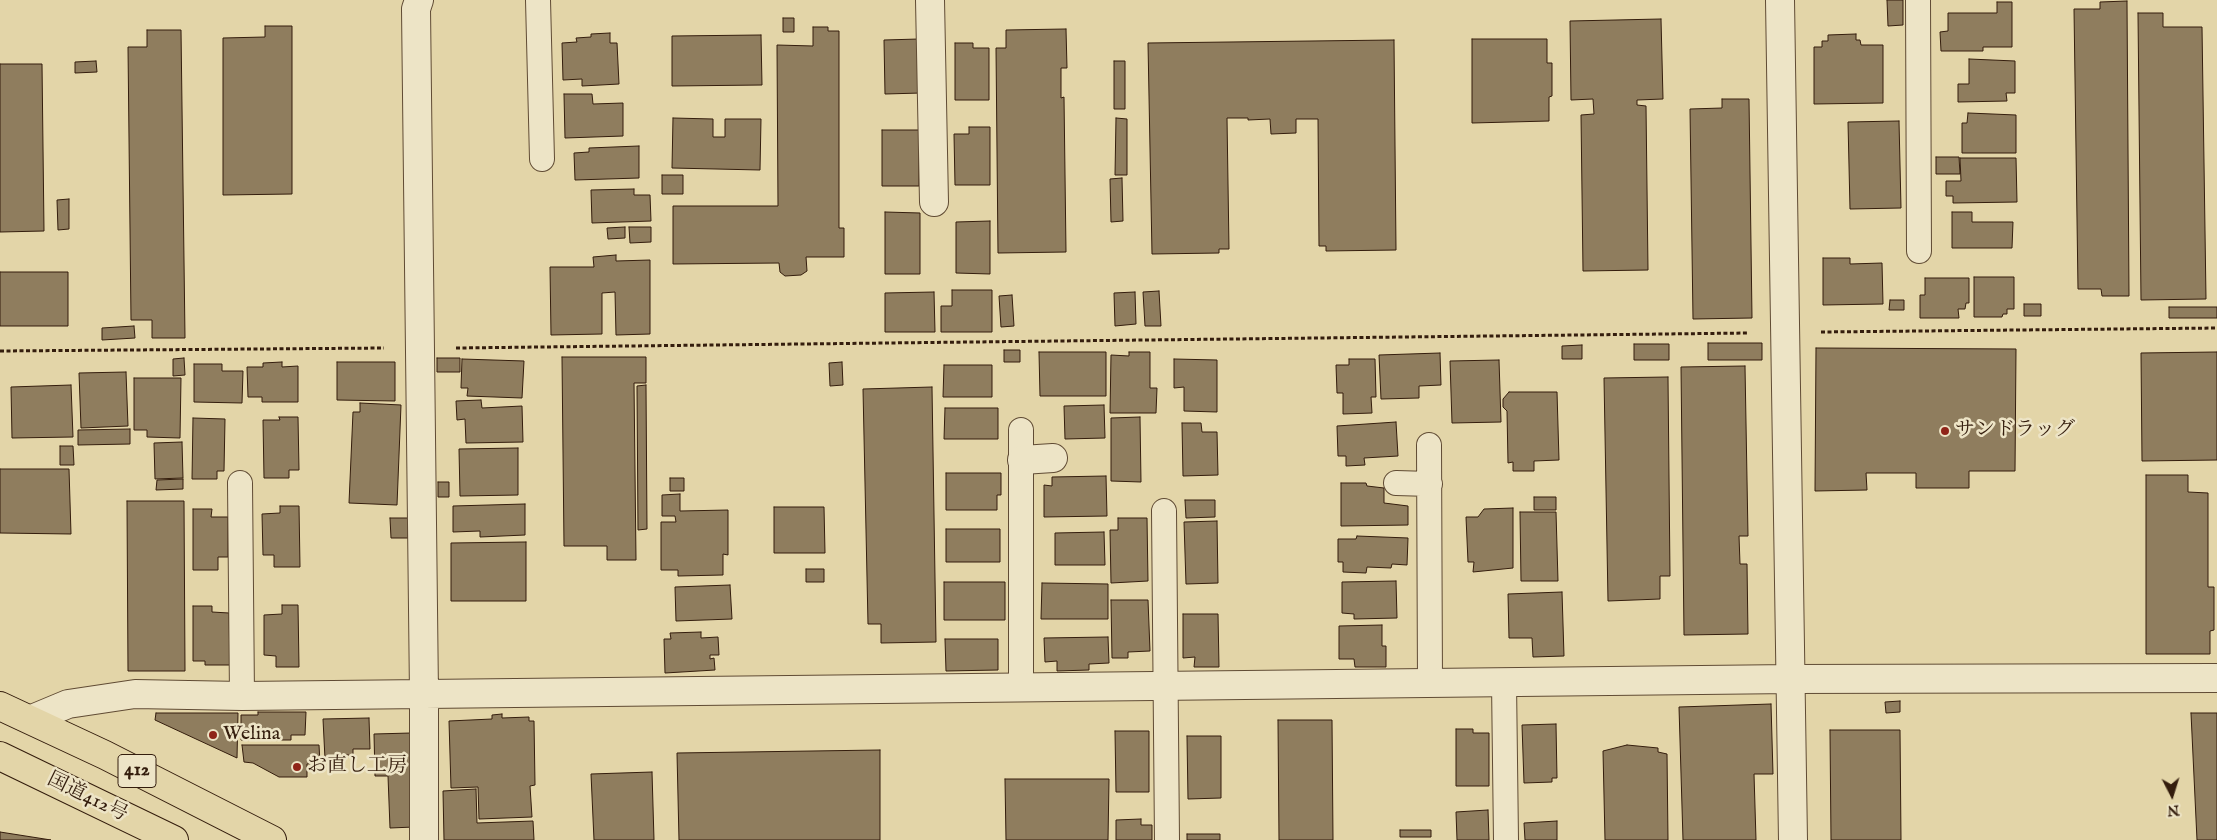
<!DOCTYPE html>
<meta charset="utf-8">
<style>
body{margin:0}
#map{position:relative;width:2217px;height:840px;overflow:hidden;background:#e3d5a8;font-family:"IM FELL English",serif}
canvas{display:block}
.north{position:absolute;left:2147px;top:770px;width:50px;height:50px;-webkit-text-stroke:4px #ede4c6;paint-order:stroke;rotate:175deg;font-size:14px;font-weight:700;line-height:20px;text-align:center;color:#341d0d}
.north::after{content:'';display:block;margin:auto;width:18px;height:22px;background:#341d0d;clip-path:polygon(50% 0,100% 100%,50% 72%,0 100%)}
</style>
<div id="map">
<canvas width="2217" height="840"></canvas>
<div class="north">N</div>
</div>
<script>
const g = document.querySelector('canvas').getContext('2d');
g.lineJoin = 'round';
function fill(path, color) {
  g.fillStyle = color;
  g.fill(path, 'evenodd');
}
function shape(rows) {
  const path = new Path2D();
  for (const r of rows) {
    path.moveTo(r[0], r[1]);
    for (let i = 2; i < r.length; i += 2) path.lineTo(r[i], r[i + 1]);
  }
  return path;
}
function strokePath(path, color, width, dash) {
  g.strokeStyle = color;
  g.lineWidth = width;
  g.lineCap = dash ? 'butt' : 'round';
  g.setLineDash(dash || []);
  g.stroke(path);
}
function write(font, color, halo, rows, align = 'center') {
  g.font = font + ' "IM FELL English","Noto Serif JP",serif';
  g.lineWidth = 5;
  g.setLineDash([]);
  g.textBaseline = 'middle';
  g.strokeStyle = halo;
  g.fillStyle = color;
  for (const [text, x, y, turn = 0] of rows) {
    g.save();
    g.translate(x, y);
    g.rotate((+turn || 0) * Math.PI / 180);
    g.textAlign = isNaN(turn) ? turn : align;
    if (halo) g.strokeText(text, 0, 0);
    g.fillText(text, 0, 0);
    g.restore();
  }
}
const building = shape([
 [1887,0,1903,0,1903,25,1888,26,1887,0],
 [2127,1,2129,296,2102,296,2101,289,2078,289,2074,9,2100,9,2100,2,2127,1],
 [1997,2,2012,2,2012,47,1983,47,1983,51,1941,51,1940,32,1948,31,1948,13,1997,13,1997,2],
 [2138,13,2163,13,2163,27,2202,27,2206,299,2141,300,2138,13],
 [783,18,794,18,794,32,783,32,783,18],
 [1661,19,1663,99,1637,100,1637,105,1646,106,1648,270,1583,271,1581,115,1594,114,1593,99,1571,100,1570,21,1661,19],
 [265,26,292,26,292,194,223,195,223,38,265,37,265,26],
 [813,27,828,27,828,31,839,31,839,228,844,228,844,257,806,257,807,271,801,275,785,276,780,272,779,263,673,264,673,206,778,206,777,45,813,46,813,27],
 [1066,29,1067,68,1061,68,1061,98,1064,97,1066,252,998,253,996,48,1006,48,1006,30,1066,29],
 [147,30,181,30,185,338,152,338,152,320,131,320,128,47,147,47,147,30],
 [610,33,610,43,617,43,619,84,582,86,582,79,563,80,562,43,577,42,576,38,591,37,591,34,610,33],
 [1856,34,1856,40,1860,40,1861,45,1883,45,1883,103,1814,104,1814,47,1822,47,1822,41,1828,41,1828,35,1856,34],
 [761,35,762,85,672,86,672,36,761,35],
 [919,39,921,93,885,94,884,40,919,39],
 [1472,39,1547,39,1547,63,1552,63,1552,96,1549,97,1549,121,1472,123,1472,39],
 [1394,40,1396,250,1326,251,1326,246,1319,246,1318,119,1296,119,1296,133,1271,134,1270,119,1248,120,1248,118,1227,118,1229,249,1219,249,1219,253,1152,254,1148,43,1394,40],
 [955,43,973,43,973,48,989,48,989,100,955,100,955,43],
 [1969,59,2015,61,2015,93,2006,93,2007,101,1958,102,1958,84,1969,84,1969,59],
 [96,61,97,72,75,73,75,62,96,61],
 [1114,61,1125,61,1125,109,1114,109,1114,61],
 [0,64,42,64,44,231,0,232,0,64],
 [564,94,592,94,593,104,623,103,623,136,565,138,564,94],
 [1722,99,1749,99,1752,318,1693,319,1690,109,1722,108,1722,99],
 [1968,113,2016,115,2016,153,1962,153,1962,123,1967,123,1968,113],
 [673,118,713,119,713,137,725,137,725,119,761,119,760,170,672,168,673,118],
 [1116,118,1127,119,1127,175,1115,175,1116,118],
 [1899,121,1901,208,1850,209,1848,122,1899,121],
 [969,127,990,127,990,185,955,185,954,134,969,134,969,127],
 [882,130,919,130,919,186,882,186,882,130],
 [639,146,639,178,575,180,574,153,589,152,589,148,639,146],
 [1936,157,1959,157,1960,174,1936,174,1936,157],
 [1960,158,2016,158,2017,202,1953,203,1953,196,1946,196,1946,181,1961,181,1960,158],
 [662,175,683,175,683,194,662,194,662,175],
 [1122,178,1123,221,1111,222,1110,179,1122,178],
 [634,189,634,195,650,195,651,221,592,223,591,190,634,189],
 [69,199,69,229,58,230,57,200,69,199],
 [885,212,920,213,920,274,885,274,885,212],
 [1952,212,1972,212,1972,222,2013,222,2012,248,1952,248,1952,212],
 [990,221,990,274,956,273,956,222,990,221],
 [625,227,625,238,608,239,607,228,625,227],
 [629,227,651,227,651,242,630,243,629,227],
 [616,255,616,261,650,260,650,334,616,335,615,292,602,293,602,334,551,335,550,267,594,267,593,257,616,255],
 [1823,258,1850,258,1850,264,1882,263,1883,304,1823,305,1823,258],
 [0,272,68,272,68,326,0,326,0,272],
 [1974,277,2014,277,2014,309,2007,309,2007,314,2003,314,2002,317,1974,317,1974,277],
 [1925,278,1969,278,1969,303,1966,303,1965,309,1958,309,1959,318,1920,318,1920,295,1925,295,1925,278],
 [952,290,992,290,992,332,941,332,941,306,952,306,952,290],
 [1159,291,1161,326,1145,326,1143,292,1159,291],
 [934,292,935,332,885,332,885,293,934,292],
 [1135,292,1136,324,1115,326,1114,293,1135,292],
 [1012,295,1014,326,1001,327,999,296,1012,295],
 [1890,300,1904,300,1904,310,1889,310,1890,300],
 [2024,304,2041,304,2041,316,2024,316,2024,304],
 [2169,307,2217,307,2217,318,2169,318,2169,307],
 [134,326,135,338,102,340,102,328,134,326],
 [1708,343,1762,343,1762,360,1708,360,1708,343],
 [1634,344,1669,344,1669,360,1634,360,1634,344],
 [1582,345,1582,359,1562,359,1562,346,1582,345],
 [1816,348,2016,349,2015,471,1969,471,1969,488,1916,488,1916,473,1866,473,1867,490,1815,491,1816,348],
 [1004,350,1020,350,1020,362,1004,362,1004,350],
 [1039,352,1106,352,1106,396,1040,396,1039,352],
 [1129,352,1150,352,1150,388,1157,388,1156,413,1110,413,1111,355,1129,356,1129,352],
 [2217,352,2217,460,2142,461,2141,353,2217,352],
 [1440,353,1441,385,1419,386,1419,398,1381,399,1379,355,1440,353],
 [562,357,646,357,646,383,634,383,636,560,607,560,607,546,564,546,562,357],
 [184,358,185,375,173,376,173,359,184,358],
 [437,358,460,358,460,372,437,372,437,358],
 [462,359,524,361,522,398,467,396,468,388,461,388,462,359],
 [1174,359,1217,360,1217,412,1184,411,1184,387,1174,388,1174,359],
 [1349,359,1375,359,1376,397,1371,397,1372,413,1343,414,1343,393,1337,393,1336,365,1349,365,1349,359],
 [1499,360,1501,422,1452,423,1450,361,1499,360],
 [282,362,282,367,298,366,298,402,262,402,262,397,248,397,247,367,263,367,263,363,282,362],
 [337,362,395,362,395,401,337,400,337,362],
 [842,362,843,385,830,386,829,363,842,362],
 [194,364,222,364,222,371,243,371,242,403,194,402,194,364],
 [944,365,992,365,992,397,943,397,944,365],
 [1745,366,1748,536,1739,536,1740,564,1747,564,1748,634,1684,635,1681,367,1745,366],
 [126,372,128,426,81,428,79,373,126,372],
 [1668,377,1670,576,1660,576,1660,599,1608,601,1604,378,1668,377],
 [134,378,181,378,180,438,147,437,147,430,134,430,134,378],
 [71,385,73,437,12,438,11,387,71,385],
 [646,385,647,529,638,530,637,386,646,385],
 [932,387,936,642,881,643,881,624,868,624,863,389,932,387],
 [1509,392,1557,392,1559,460,1534,461,1534,471,1513,471,1513,462,1508,463,1507,411,1503,407,1503,399,1509,392],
 [481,400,482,408,522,406,523,442,466,443,465,419,457,420,456,401,481,400],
 [360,403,401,405,397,505,349,503,353,412,360,412,360,403],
 [1104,405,1105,438,1065,439,1064,406,1104,405],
 [945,408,998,408,998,439,944,439,945,408],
 [279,417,298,417,299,470,289,470,289,478,264,478,263,420,280,420,279,417],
 [1140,417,1141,482,1111,481,1111,418,1140,417],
 [193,418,225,419,224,471,217,471,217,479,192,479,193,418],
 [1396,422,1398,456,1364,458,1365,465,1346,466,1346,456,1338,456,1337,426,1396,422],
 [1182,423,1201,423,1202,432,1217,432,1218,475,1183,476,1182,423],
 [130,429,130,444,78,445,78,430,130,429],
 [182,442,183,478,155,479,154,443,182,442],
 [60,446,73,446,74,465,60,465,60,446],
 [518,448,518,495,460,496,459,449,518,448],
 [0,469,69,469,71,534,0,533,0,469],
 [946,473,1001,473,1001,495,997,495,997,510,946,510,946,473],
 [2146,475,2188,475,2188,492,2208,493,2208,587,2214,587,2214,630,2210,631,2210,654,2146,654,2146,475],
 [1106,476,1107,516,1044,517,1044,485,1052,486,1052,477,1106,476],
 [670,478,684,478,684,491,670,491,670,478],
 [183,479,183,489,156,490,157,480,183,479],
 [438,482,449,482,449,497,438,497,438,482],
 [1341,483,1366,483,1367,486,1384,488,1384,503,1408,506,1408,525,1341,526,1341,483],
 [680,494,680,511,728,510,728,555,723,554,723,575,678,576,678,570,661,570,661,522,676,522,675,516,662,516,662,495,680,494],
 [1534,497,1556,497,1556,510,1534,510,1534,497],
 [1185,500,1215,500,1215,517,1186,518,1185,500],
 [127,501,184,501,185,671,128,671,127,501],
 [525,504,525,535,480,537,480,531,453,532,453,506,525,504],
 [280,506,299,506,300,567,274,567,274,555,263,555,262,514,280,513,280,506],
 [774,507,824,507,825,553,774,553,774,507],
 [1513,508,1513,568,1473,572,1474,562,1468,562,1466,517,1478,517,1484,509,1513,508],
 [193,509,212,509,211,517,228,517,228,557,218,557,218,570,193,570,193,509],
 [1520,512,1556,512,1558,581,1521,581,1520,512],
 [390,518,408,518,408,538,391,538,390,518],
 [1118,518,1147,518,1148,581,1111,583,1110,530,1118,530,1118,518],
 [1217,521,1218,583,1186,584,1184,522,1217,521],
 [946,529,1000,529,1000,562,946,562,946,529],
 [1104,532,1105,565,1055,565,1055,533,1104,532],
 [1357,536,1408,538,1407,565,1392,564,1391,568,1367,567,1366,573,1343,572,1343,562,1338,562,1338,539,1356,539,1357,536],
 [526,542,526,601,451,601,451,543,526,542],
 [806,569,824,569,824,582,806,582,806,569],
 [1396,581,1397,618,1354,619,1354,614,1342,613,1342,582,1396,581],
 [944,582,1005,582,1005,620,944,620,944,582],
 [1042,583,1108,584,1108,619,1041,619,1042,583],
 [730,585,732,619,676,621,675,587,730,585],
 [1562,592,1564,656,1533,657,1532,638,1509,638,1508,594,1562,592],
 [1111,600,1148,600,1150,651,1128,652,1128,658,1112,658,1111,600],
 [282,605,298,605,299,667,276,667,276,656,264,655,264,615,282,614,282,605],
 [193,606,212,606,212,612,229,613,230,665,205,665,205,661,193,661,193,606],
 [1183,614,1218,614,1219,667,1194,667,1195,657,1183,658,1183,614],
 [1382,625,1382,646,1386,646,1386,667,1355,667,1354,659,1339,659,1339,626,1382,625],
 [701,632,701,638,718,637,719,655,710,655,710,659,714,658,715,670,665,673,664,639,671,639,670,633,701,632],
 [1108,637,1109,663,1089,664,1089,670,1057,671,1057,661,1045,662,1044,638,1108,637],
 [945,639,998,639,998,670,946,671,945,639],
 [1900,701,1900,712,1886,713,1885,702,1900,701],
 [1771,704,1773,774,1754,774,1756,840,1683,840,1679,707,1771,704],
 [258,712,306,712,305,735,291,735,291,740,241,740,241,715,258,715,258,712],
 [156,713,238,713,237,758,155,720,156,713],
 [2191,713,2217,713,2217,840,2197,840,2191,713],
 [502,714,502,718,529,717,529,721,534,721,535,785,530,786,532,817,479,819,478,787,451,788,449,721,492,719,492,715,502,714],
 [369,718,370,749,353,749,353,755,345,755,344,759,325,759,323,719,369,718],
 [1278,720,1332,720,1333,840,1279,840,1278,720],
 [1556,724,1557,778,1552,778,1552,782,1524,783,1522,725,1556,724],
 [1456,729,1473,729,1473,733,1489,733,1489,786,1456,786,1456,729],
 [1830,730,1900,730,1901,840,1831,840,1830,730],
 [1115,731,1149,731,1149,792,1116,792,1115,731],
 [411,733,414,827,390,828,388,776,375,776,374,734,411,733],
 [1187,736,1221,736,1221,798,1188,799,1187,736],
 [242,745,319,745,320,763,307,764,307,777,279,777,253,763,244,762,242,745],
 [1627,745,1658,748,1658,752,1667,754,1668,840,1605,840,1603,751,1627,745],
 [880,750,880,840,679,840,677,753,880,750],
 [652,772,654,840,594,840,591,774,652,772],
 [1005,779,1109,779,1108,840,1006,840,1005,779],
 [476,789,477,823,533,821,534,840,444,840,443,791,476,789],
 [1488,810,1489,840,1457,840,1456,812,1488,810],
 [1141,819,1141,825,1152,825,1152,840,1116,840,1116,820,1141,819],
 [1557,821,1557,840,1525,840,1524,823,1557,821],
 [1400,830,1431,830,1431,837,1400,837,1400,830],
 [0,832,51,840,0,840,0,832],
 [1187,834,1220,834,1220,840,1187,840,1187,834]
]);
fill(building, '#8f7d5e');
strokePath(building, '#341d0d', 1);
const lane = shape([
 [538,0,542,159],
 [1918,0,1919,251],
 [1429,445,1430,683],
 [240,483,242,696],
 [1396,483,1430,484],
 [1164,511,1167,840],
 [1504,682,1506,840],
 [1021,687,1021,430]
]);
const street = shape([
 [419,0,416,9,424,694,424,840],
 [930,0,934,202],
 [1780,0,1793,840],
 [1022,460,1053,458],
 [32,719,68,704,135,694,242,696,1792,679,2217,678]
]);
const highway = shape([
 [0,706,105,755,272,840],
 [0,756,174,840]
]);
strokePath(lane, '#604b34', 26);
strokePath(street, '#604b34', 30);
strokePath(highway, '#341d0d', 30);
strokePath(shape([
 [1821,332,2217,328],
 [456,348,1749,333],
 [0,351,384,348]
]), '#341d0d', 3, [4, 2.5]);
strokePath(lane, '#ede4c6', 24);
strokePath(street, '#ede4c6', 28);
strokePath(highway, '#e3d5a8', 28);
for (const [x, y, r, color] of [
 [1945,431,5,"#8f2418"],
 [213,735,5,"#8f2418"],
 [297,767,5,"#8f2418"]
]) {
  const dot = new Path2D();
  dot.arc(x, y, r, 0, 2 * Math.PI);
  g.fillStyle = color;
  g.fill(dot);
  strokePath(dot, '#ede4c6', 2);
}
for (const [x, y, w] of [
 [137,771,38]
]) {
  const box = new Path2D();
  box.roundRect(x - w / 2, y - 16.5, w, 33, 4);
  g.fillStyle = '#ede4c6';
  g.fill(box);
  strokePath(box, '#341d0d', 1);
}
write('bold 19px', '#341d0d', null, [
 ["412",137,771]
]);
write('20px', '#341d0d', '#ede4c6', [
 ["サンドラッグ",1955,431],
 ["Welina",223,735],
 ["お直し工房",307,767]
], 'left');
write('20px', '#341d0d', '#ede4c6', [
 ["国道412号",87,798,26]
]);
</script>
